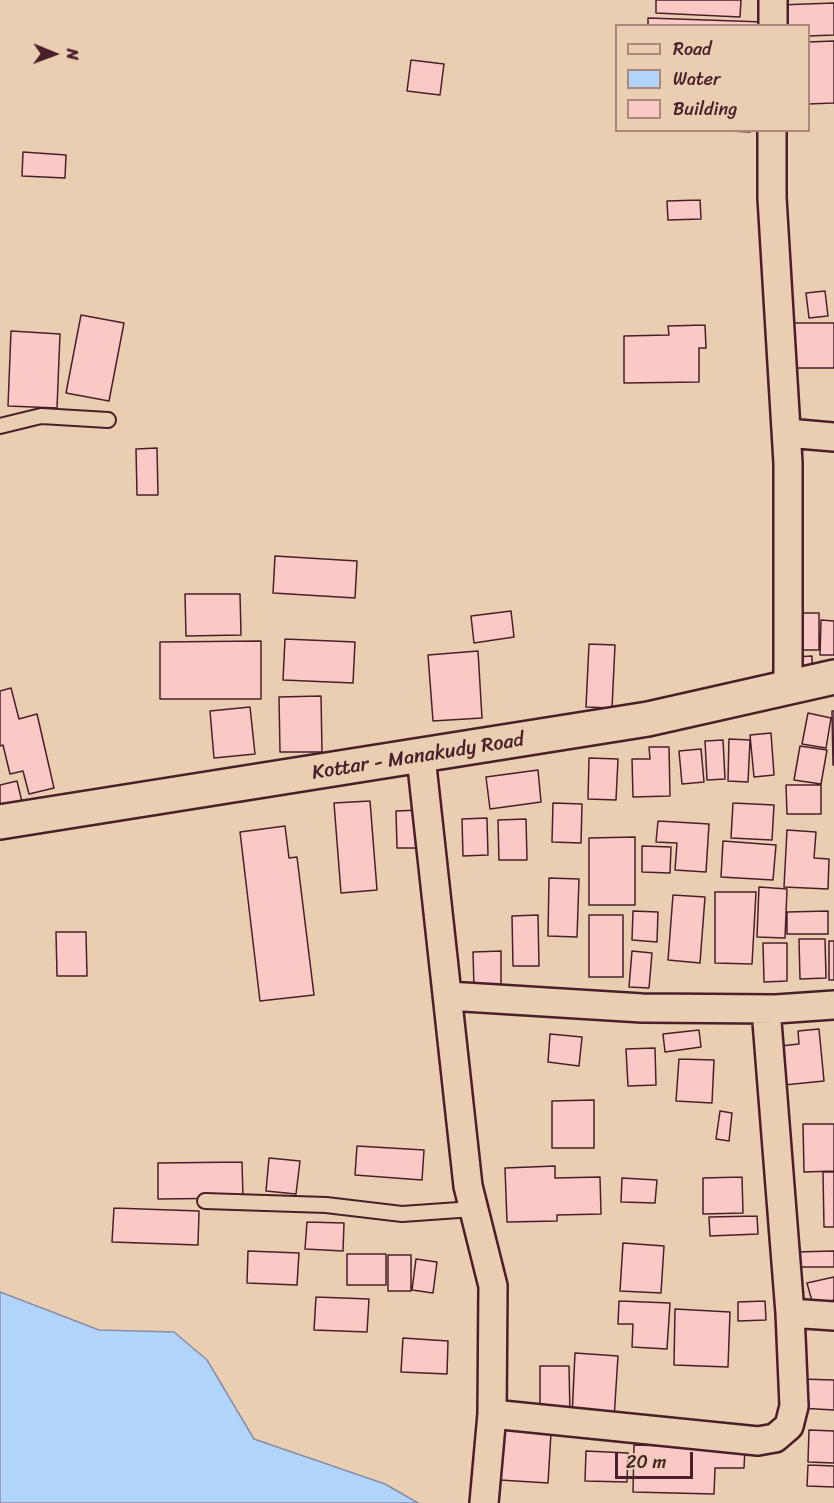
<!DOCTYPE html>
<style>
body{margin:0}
#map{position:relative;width:834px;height:1503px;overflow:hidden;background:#eaceb1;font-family:Sriracha,sans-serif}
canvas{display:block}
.legend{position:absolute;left:615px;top:24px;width:195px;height:108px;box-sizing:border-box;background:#eaceb1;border:2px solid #aa887b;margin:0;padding:8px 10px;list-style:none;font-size:18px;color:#4a1f2b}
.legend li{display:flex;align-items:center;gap:12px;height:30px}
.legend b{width:30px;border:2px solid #aa887b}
.north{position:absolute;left:24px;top:24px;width:60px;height:60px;-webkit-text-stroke:4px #eaceb1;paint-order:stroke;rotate:91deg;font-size:16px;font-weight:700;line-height:24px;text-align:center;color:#4a1f2b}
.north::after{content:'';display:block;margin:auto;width:21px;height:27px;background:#4a1f2b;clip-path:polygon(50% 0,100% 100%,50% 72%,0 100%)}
.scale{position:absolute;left:615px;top:1452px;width:78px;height:27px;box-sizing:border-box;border:3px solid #4a1f2b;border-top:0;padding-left:8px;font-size:18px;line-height:21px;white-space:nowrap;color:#4a1f2b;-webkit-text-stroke:4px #eaceb1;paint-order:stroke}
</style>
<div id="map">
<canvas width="834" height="1503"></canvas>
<ul class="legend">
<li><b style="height:8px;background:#eaceb1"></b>Road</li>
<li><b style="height:16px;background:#b1d5fa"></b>Water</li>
<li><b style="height:16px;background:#fac9c5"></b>Building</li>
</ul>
<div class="north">N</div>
<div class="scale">20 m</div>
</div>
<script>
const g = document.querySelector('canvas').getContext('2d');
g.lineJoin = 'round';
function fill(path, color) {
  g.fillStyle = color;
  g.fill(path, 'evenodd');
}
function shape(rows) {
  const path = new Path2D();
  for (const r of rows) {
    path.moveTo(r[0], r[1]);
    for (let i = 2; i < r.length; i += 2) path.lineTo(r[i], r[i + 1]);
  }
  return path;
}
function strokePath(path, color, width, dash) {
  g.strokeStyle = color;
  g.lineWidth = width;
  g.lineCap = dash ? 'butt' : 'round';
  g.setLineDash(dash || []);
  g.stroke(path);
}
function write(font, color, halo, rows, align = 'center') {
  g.font = font + ' Sriracha,sans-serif';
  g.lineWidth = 4.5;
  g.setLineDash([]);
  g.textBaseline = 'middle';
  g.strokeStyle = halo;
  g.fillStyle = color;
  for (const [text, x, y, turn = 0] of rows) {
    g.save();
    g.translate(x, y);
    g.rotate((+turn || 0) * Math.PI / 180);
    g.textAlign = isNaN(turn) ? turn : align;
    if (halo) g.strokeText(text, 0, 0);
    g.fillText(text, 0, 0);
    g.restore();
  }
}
const water = shape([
 [0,1292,99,1330,174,1332,207,1360,254,1439,385,1484,418,1503,0,1503,0,1292]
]);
fill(water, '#b1d5fa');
strokePath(water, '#888ca7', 1.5);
const building = shape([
 [656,0,741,0,740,17,656,13,656,0],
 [834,3,834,35,808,36,808,26,779,26,779,5,834,3],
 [648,18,764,22,764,26,648,26,648,18],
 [834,41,834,103,808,104,808,42,834,41],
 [411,60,444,64,440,95,407,91,411,60],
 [709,130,750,130,750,132,709,130],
 [23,152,66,155,65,178,22,176,23,152],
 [700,200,701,219,668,220,667,201,700,200],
 [825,291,828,316,809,318,806,293,825,291],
 [81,315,124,323,109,401,66,393,81,315],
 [792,323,834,323,834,368,792,368,792,323],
 [705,325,706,348,699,348,699,382,624,383,624,336,669,335,668,326,705,325],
 [11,331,60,334,57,408,8,406,11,331],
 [157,448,158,495,137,495,136,449,157,448],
 [275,556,357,561,355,598,273,593,275,556],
 [185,594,240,594,241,635,186,636,185,594],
 [511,611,514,637,474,643,471,616,511,611],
 [792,613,819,613,819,650,792,650,792,613],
 [821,620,834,621,834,655,820,655,821,620],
 [285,639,355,642,353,683,283,680,285,639],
 [261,641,261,699,160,699,160,642,261,641],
 [589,644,615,645,612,708,586,707,589,644],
 [478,651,482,718,433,721,428,655,478,651],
 [812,656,812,671,797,672,796,657,812,656],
 [11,688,19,719,37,714,54,788,29,794,23,771,10,774,3,745,0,746,0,691,11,688],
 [321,696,322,752,280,752,279,697,321,696],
 [250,707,255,754,214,758,210,711,250,707],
 [832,711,834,711,834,765,833,765,832,711],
 [808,713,831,718,826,748,802,744,808,713],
 [771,733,774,775,754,777,750,735,771,733],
 [729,739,750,740,748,782,728,781,729,739],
 [723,740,725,779,707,780,705,741,723,740],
 [800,746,827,750,821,784,794,780,800,746],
 [649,747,669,747,670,796,633,797,632,759,650,759,649,747],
 [701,749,704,782,682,784,679,751,701,749],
 [589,758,618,759,616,800,588,799,589,758],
 [538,770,541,802,490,809,486,777,538,770],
 [17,781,22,802,0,807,0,785,17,781],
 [786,785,821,785,821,814,787,814,786,785],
 [370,801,377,890,341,893,334,803,370,801],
 [553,803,582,804,581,843,552,842,553,803],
 [733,803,774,805,772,840,731,838,733,803],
 [421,810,422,848,397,848,396,811,421,810],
 [487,818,488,855,463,856,462,819,487,818],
 [526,819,527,860,499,860,498,820,526,819],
 [658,821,709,824,706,872,675,870,677,843,656,842,658,821],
 [285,826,289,858,297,857,314,995,260,1001,240,832,285,826],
 [787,830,816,832,814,858,829,859,828,889,784,887,787,830],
 [635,837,635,905,589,905,589,838,635,837],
 [723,841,776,845,773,880,721,877,723,841],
 [642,846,671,847,670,873,642,872,642,846],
 [549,878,579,879,577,937,548,936,549,878],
 [759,887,787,889,785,938,757,937,759,887],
 [715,892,756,892,752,964,715,963,715,892],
 [673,895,705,897,700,963,668,960,673,895],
 [633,911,658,912,657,942,632,940,633,911],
 [828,911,828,934,787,934,787,912,828,911],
 [538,915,539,966,513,966,512,916,538,915],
 [589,915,623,915,623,977,589,977,589,915],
 [56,932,86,932,87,976,57,976,56,932],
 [799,939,825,939,826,978,800,979,799,939],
 [829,941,834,941,834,980,829,980,829,941],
 [763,943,787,943,787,981,764,982,763,943],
 [501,951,501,987,474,988,473,952,501,951],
 [632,951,652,953,649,988,629,987,632,951],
 [819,1029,824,1081,774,1086,771,1047,799,1044,798,1031,819,1029],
 [699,1030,701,1047,665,1052,663,1034,699,1030],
 [550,1034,582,1037,579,1066,548,1062,550,1034],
 [655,1048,656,1085,628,1086,626,1049,655,1048],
 [679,1059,714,1060,712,1103,676,1101,679,1059],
 [594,1100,594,1148,552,1148,552,1101,594,1100],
 [720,1111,732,1113,729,1141,716,1139,720,1111],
 [803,1124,834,1124,834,1171,804,1172,803,1124],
 [357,1146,424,1150,422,1180,355,1175,357,1146],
 [269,1158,300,1161,296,1194,266,1191,269,1158],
 [242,1162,243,1198,158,1199,158,1163,242,1162],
 [555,1166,555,1178,600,1177,601,1214,557,1215,557,1221,507,1222,505,1168,555,1166],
 [823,1172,834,1172,834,1227,824,1227,823,1172],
 [742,1177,743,1213,703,1214,703,1178,742,1177],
 [622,1178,657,1180,655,1203,621,1202,622,1178],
 [114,1208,199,1211,198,1245,112,1242,114,1208],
 [757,1216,758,1234,710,1236,709,1217,757,1216],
 [307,1222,344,1223,343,1251,305,1249,307,1222],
 [623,1243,664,1246,661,1293,620,1291,623,1243],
 [248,1251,299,1253,297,1285,247,1283,248,1251],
 [834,1251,834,1267,795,1267,795,1252,834,1251],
 [347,1254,386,1254,386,1285,347,1285,347,1254],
 [388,1255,411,1255,411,1291,388,1291,388,1255],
 [416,1259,437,1262,433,1293,412,1290,416,1259],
 [834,1277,834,1300,813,1305,807,1283,834,1277],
 [316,1297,369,1299,367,1332,314,1330,316,1297],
 [619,1301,670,1303,667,1349,632,1347,633,1324,618,1324,619,1301],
 [765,1301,766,1320,738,1321,738,1302,765,1301],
 [675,1309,730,1312,728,1367,674,1365,675,1309],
 [403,1338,448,1341,447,1374,401,1372,403,1338],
 [575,1353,618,1356,614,1419,572,1417,575,1353],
 [540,1366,569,1366,570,1417,540,1417,540,1366],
 [800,1379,834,1380,834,1410,799,1408,800,1379],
 [503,1430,551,1433,548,1483,500,1480,503,1430],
 [809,1430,834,1431,834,1463,808,1462,809,1430],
 [634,1445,745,1448,744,1468,715,1468,714,1494,633,1492,634,1445],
 [586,1451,628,1453,627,1482,585,1481,586,1451],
 [808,1465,834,1466,834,1487,807,1486,808,1465]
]);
fill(building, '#fac9c5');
strokePath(building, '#4a1f2b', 1.5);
const lane = shape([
 [0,426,41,416,108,420],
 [205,1201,326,1205,402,1214,473,1209]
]);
const street = shape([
 [773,26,773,0],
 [772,130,772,198,788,463,788,688],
 [787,433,834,437],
 [421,757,468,1186,493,1286,492,1414,484,1503],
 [448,996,642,1008,776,1009,834,1005],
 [790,1313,834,1316],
 [492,1414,758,1441,775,1438,789,1426,794,1406,790,1313,766,1009]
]);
const secondary = shape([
 [0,822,648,719,834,677]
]);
strokePath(lane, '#4a1f2b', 18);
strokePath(street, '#4a1f2b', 32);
strokePath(secondary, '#4a1f2b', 38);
strokePath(lane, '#eaceb1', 14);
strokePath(street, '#eaceb1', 27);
strokePath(secondary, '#eaceb1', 33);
write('20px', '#4a1f2b', '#eaceb1', [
 ["Kottar - Manakudy Road",418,757,-9]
]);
</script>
